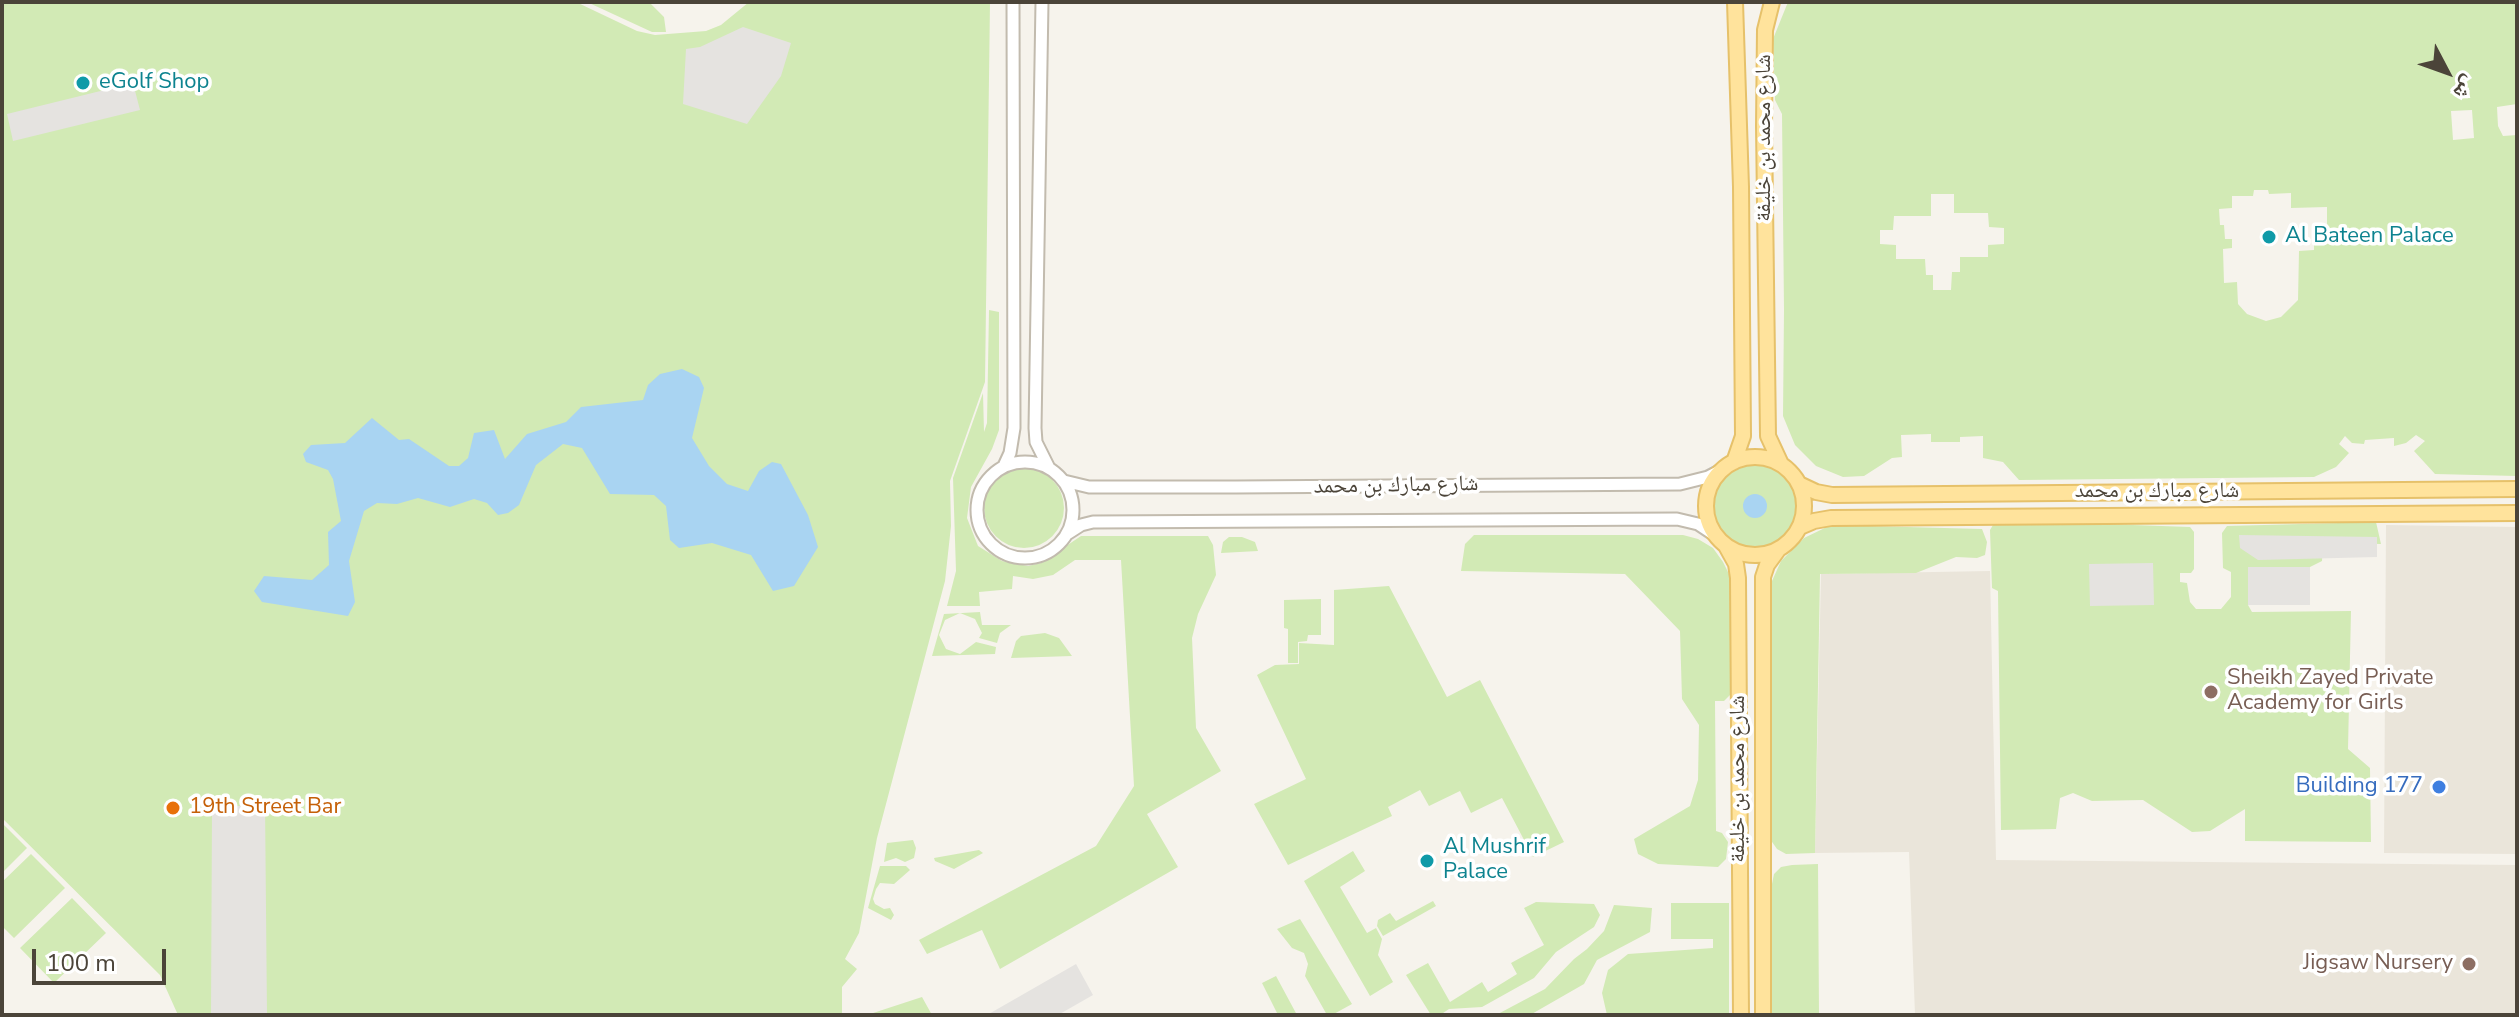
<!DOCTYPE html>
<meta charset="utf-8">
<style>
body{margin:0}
#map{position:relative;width:2519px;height:1017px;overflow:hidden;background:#f6f3ec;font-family:"Nunito Sans","Noto Naskh Arabic",sans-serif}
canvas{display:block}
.frame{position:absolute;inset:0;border:4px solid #4b4439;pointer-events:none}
.north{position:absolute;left:2407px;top:32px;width:80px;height:80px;-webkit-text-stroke:6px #fff;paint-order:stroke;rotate:131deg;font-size:22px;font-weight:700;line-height:32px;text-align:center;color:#4b4439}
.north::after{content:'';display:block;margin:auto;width:28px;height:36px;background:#4b4439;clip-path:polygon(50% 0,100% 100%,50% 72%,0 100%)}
.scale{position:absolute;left:32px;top:949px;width:134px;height:36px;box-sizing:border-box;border:4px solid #4b4439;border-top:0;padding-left:10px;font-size:24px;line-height:28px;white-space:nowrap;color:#4b4439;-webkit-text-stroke:6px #fff;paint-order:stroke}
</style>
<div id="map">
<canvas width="2519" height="1017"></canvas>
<div class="frame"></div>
<div class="north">ش</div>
<div class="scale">100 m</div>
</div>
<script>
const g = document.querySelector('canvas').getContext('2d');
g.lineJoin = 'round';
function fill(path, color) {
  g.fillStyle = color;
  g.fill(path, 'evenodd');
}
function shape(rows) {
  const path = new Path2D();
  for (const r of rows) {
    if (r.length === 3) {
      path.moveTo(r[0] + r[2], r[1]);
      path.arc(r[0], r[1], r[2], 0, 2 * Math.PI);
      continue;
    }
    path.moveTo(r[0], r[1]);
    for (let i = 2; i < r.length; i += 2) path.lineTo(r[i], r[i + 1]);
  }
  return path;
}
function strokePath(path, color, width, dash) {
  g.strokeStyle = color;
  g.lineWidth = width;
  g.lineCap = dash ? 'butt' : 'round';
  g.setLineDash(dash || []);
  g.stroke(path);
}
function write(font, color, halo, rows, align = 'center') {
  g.font = font + ' "Nunito Sans","Noto Naskh Arabic",sans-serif';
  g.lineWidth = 7;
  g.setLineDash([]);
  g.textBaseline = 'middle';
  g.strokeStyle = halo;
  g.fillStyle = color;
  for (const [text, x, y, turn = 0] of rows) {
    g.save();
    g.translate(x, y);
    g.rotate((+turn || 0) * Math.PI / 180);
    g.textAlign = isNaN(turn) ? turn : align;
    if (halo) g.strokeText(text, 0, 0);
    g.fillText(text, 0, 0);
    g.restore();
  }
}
fill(shape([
 [2386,525,2517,527,2517,854,2384,853],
 [1990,571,1996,860,2517,865,2517,1015,1915,1015,1909,852,1815,853,1821,574]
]), '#eae5da');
fill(shape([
 [2,2,576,2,637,31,655,35,706,31,721,25,749,2,990,2,985,382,950,481,951,526,945,581,877,838,859,933,845,959,857,969,842,987,842,1015,178,1015,160,975,2,818],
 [587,2,649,2,664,17,666,32,652,32],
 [1788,2,2517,2,2517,104,2497,107,2498,126,2503,136,2517,135,2517,476,2435,474,2414,451,2425,441,2416,435,2406,443,2394,446,2394,438,2365,440,2364,444,2352,443,2345,436,2339,444,2349,453,2336,467,2314,477,2019,480,2003,462,1983,458,1983,436,1960,437,1960,442,1931,442,1931,434,1901,435,1902,457,1892,458,1864,476,1843,477,1816,466,1795,445,1783,416,1784,310,1782,114,1775,100,1773,39],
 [2472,110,2474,138,2453,140,2451,111],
 [2254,190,2268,190,2269,194,2291,193,2291,208,2327,207,2327,236,2314,237,2314,250,2299,251,2298,300,2281,317,2266,321,2247,314,2238,304,2237,282,2224,283,2223,249,2232,248,2232,239,2225,239,2224,225,2220,225,2219,209,2232,208,2232,196,2253,196],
 [1931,194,1954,194,1954,213,1988,213,1989,227,2004,228,2004,244,1988,245,1988,257,1960,257,1960,272,1952,272,1951,290,1933,290,1933,275,1926,275,1925,259,1896,259,1896,245,1880,244,1880,230,1893,230,1894,216,1931,216],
 [989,310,999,312,999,430,992,449,971,487,967,518,978,546,1002,561,1028,566,1041,563,1081,536,1208,536,1213,545,1216,575,1198,614,1192,638,1196,728,1221,771,1147,814,1178,867,1000,969,982,930,927,954,919,940,1096,846,1134,786,1121,560,1075,560,1053,575,1033,579,1013,576,1012,589,979,592,980,606,947,606,956,571,953,478,983,393,984,432,987,423],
 [1755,506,41],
 [1024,508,40],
 [2046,522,2190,527,2194,532,2194,569,2191,573,2180,573,2180,582,2187,583,2190,602,2196,609,2221,609,2231,597,2231,572,2223,568,2222,533,2227,526,2376,522,2381,544,2323,543,2322,561,2310,567,2248,568,2248,605,2252,612,2351,611,2348,749,2370,768,2371,842,2245,841,2245,809,2210,831,2192,832,2143,800,2092,801,2073,793,2060,798,2056,829,2001,830,1998,591,1992,588,1990,530,1993,525],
 [1831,525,1982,529,1987,542,1985,555,1977,558,1956,557,1916,573,1820,574,1815,853,1786,854,1777,849,1770,839,1772,581,1781,561,1804,538],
 [1474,535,1683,535,1698,539,1713,548,1723,562,1731,578,1732,693,1724,701,1715,701,1716,831,1722,833,1728,842,1726,859,1718,867,1658,864,1638,854,1634,839,1690,806,1698,780,1699,725,1682,699,1680,631,1625,574,1461,571,1465,544],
 [1229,537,1242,537,1255,542,1258,551,1221,553,1223,542],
 [1389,586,1447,697,1480,680,1564,842,1533,857,1502,798,1471,813,1460,791,1429,806,1420,790,1388,807,1392,816,1288,865,1254,804,1306,779,1257,675,1275,665,1299,664,1299,643,1334,645,1334,590],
 [1321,599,1321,635,1308,635,1307,641,1298,642,1298,663,1288,663,1288,629,1284,628,1284,600],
 [980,612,982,625,1011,625,1000,633,997,643,979,638,982,633,975,619,960,613,945,620,939,635,946,649,960,654,976,642,996,647,995,654,932,656,944,614],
 [1045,633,1059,638,1072,656,1011,658,1016,641,1021,636],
 [2,823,27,848,2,873],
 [913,840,916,848,914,858,905,862,896,858,884,862,887,843],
 [979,850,983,853,954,869,935,861,934,858],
 [1353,851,1365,871,1340,887,1367,933,1376,928,1382,939,1378,955,1393,982,1370,996,1304,881],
 [31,854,65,888,14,938,2,926,2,882],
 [1818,864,1819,1015,1771,1015,1772,884,1774,874,1781,867,1792,865],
 [880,866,906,866,910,870,894,884,880,883,876,889,873,899,875,904,884,909,890,908,894,915,891,920,868,908],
 [72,898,106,933,54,983,20,948],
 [1433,901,1436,906,1383,936,1377,926,1378,920,1390,913,1396,921],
 [1536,902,1594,904,1600,915,1594,927,1556,952,1534,978,1482,1007,1449,1009,1440,1015,1431,1015,1406,975,1428,963,1450,1002,1482,982,1488,992,1517,974,1511,963,1544,945,1524,908],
 [1671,903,1729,903,1729,1015,1607,1015,1602,993,1608,970,1628,954,1713,948,1713,939,1671,939],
 [1614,905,1652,908,1650,932,1597,960,1584,984,1530,1015,1496,1015,1545,989,1574,959,1587,949,1604,931],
 [1300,919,1352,1004,1332,1015,1327,1015,1305,976,1308,964,1304,953,1292,948,1277,929],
 [1276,976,1297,1015,1278,1015,1262,983],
 [922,997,932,1015,867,1015]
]), '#d2eab5');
fill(shape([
 [743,27,791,43,781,76,747,124,683,104,686,49,700,47],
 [133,83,140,110,13,141,7,114],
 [2239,535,2377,537,2377,557,2258,560,2240,548],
 [2153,563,2154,605,2090,606,2089,564],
 [2248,567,2310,567,2310,605,2248,605],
 [265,803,267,1015,211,1015,212,809],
 [1076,964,1093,995,1058,1015,987,1015]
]), '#e5e3e0');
fill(shape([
 [682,369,699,377,704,388,692,438,709,466,727,484,748,491,759,471,772,462,781,464,808,515,818,547,794,586,773,591,751,555,712,543,679,548,670,540,666,506,654,495,610,494,582,448,563,444,536,465,519,505,508,513,498,515,487,503,474,499,450,507,418,498,397,504,377,503,364,511,349,561,355,602,348,616,262,602,254,591,264,576,312,580,329,565,328,532,341,521,333,479,328,470,306,462,303,454,311,445,345,443,372,418,399,440,409,439,449,466,459,466,468,458,474,433,494,430,505,459,527,434,566,422,581,407,643,400,648,385,660,374],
 [1755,506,12]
]), '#a9d4f2');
const minor = shape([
 [1042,2,1035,428,1036,442,1049,468],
 [1025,510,48],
 [1004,466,1010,453,1014,428,1013,2],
 [1064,481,1089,487,1236,487,1680,484,1708,477,1725,468],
 [1067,534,1081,525,1093,522,1677,519,1698,524,1716,536]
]);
const major = shape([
 [1772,2,1765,30,1764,126,1768,436,1781,464],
 [1755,506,49],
 [1734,462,1743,436,1741,187,1735,2],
 [1799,484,1816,492,1832,495,2517,489],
 [1800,527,1814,521,1831,518,2517,513],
 [1726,546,1736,564,1738,578,1741,1015],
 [1763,1015,1763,577,1767,565,1778,550]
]);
strokePath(minor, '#c2bbae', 15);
strokePath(major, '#e6c16a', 18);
strokePath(minor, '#fff', 11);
strokePath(major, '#ffe39c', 14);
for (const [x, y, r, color] of [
 [83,83,8,"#0f9aa8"],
 [2269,237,8,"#0f9aa8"],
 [2211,692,8,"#8d6e63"],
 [2439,787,8,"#3f7fe0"],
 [173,808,8,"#e8710a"],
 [1427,861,8,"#0f9aa8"],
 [2469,964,8,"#8d6e63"]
]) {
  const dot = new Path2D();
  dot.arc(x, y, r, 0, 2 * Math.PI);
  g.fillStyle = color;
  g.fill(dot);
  strokePath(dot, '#fff', 3);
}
write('22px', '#0d838f', '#fff', [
 ["eGolf Shop",99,83],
 ["Al Bateen Palace",2285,237],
 ["Al Mushrif",1443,848],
 ["Palace",1443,873]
], 'left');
write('22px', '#4b4439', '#fff', [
 ["شارع محمد بن خليفة",1765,138,-90],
 ["شارع مبارك بن محمد",1396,486,-1],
 ["شارع مبارك بن محمد",2157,492],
 ["شارع محمد بن خليفة",1739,779,-90]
]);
write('22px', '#785e54', '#fff', [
 ["Sheikh Zayed Private",2227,679],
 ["Academy for Girls",2227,704],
 ["Jigsaw Nursery",2453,964,"right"]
], 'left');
write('22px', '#366cbe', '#fff', [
 ["Building 177",2423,787]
], 'right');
write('22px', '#c56008', '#fff', [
 ["19th Street Bar",189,808]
], 'left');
</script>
